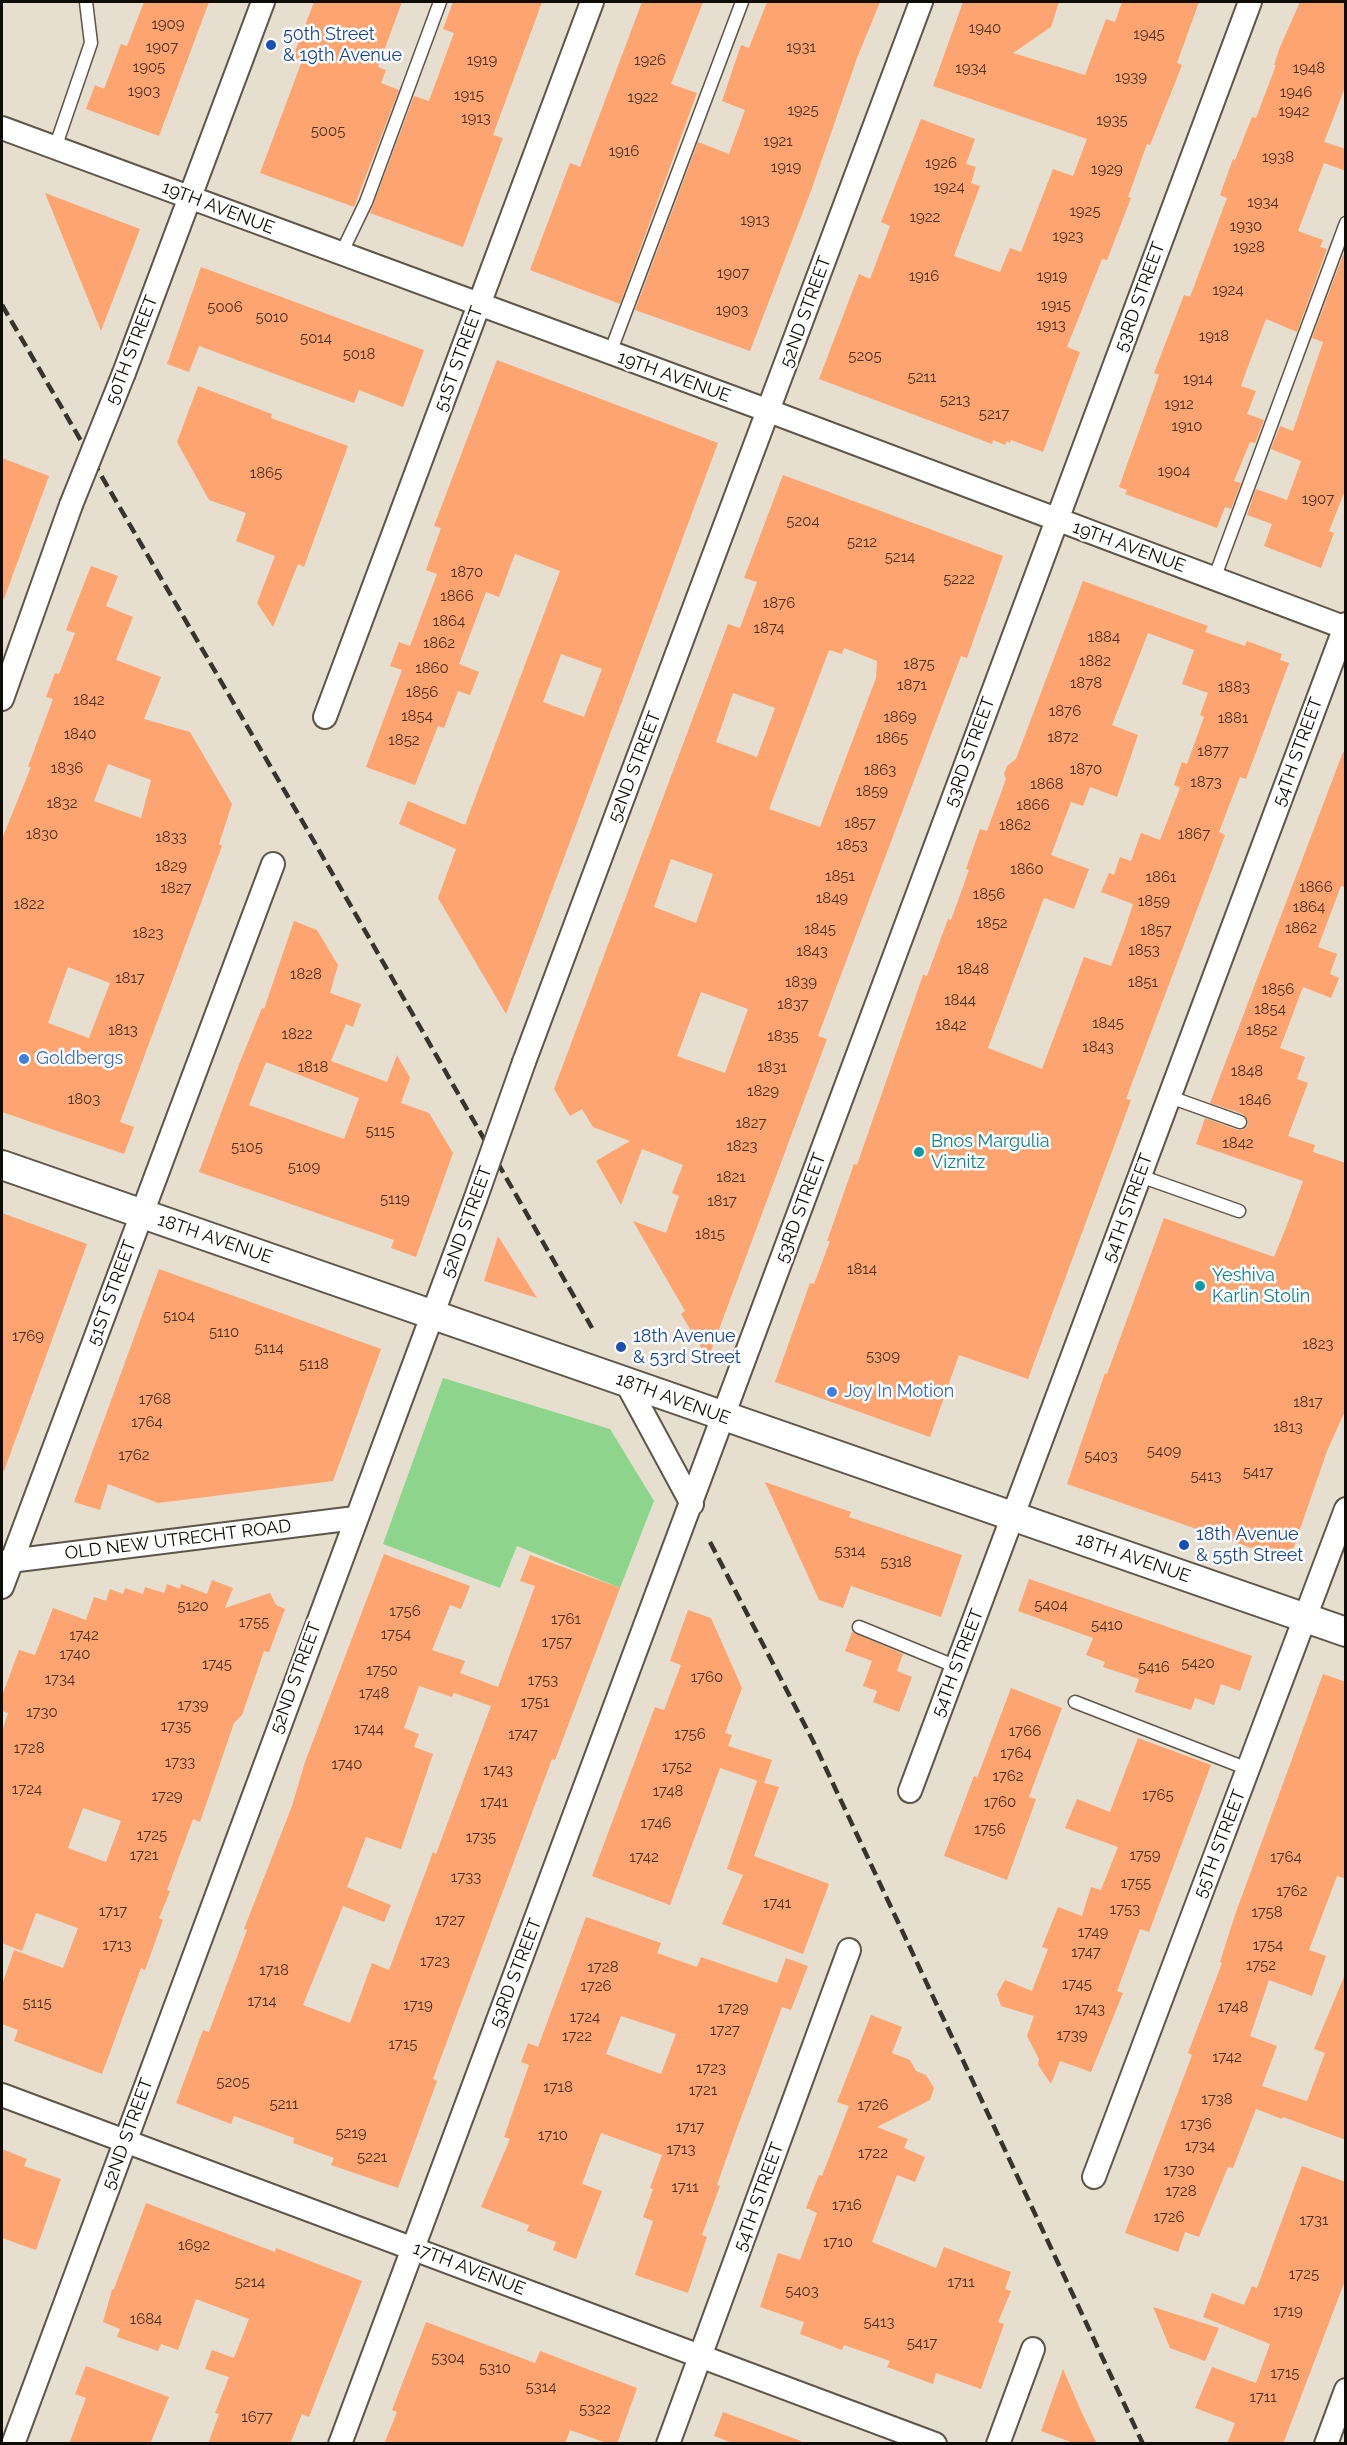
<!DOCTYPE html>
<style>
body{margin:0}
#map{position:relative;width:1347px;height:2445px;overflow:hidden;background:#e6decf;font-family:Raleway,sans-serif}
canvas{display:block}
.frame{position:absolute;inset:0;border:3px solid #0e0c07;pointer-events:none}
</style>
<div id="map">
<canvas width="1347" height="2445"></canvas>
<div class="frame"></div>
</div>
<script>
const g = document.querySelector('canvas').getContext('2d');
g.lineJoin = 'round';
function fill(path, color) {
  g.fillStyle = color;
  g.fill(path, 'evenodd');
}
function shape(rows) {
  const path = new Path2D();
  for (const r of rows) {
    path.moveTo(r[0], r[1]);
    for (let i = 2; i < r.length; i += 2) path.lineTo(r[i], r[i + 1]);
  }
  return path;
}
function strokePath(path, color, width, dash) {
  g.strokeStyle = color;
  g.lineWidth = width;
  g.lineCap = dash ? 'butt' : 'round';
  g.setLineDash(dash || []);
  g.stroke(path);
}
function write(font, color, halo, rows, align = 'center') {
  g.font = font + ' Raleway,sans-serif';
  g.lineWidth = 5;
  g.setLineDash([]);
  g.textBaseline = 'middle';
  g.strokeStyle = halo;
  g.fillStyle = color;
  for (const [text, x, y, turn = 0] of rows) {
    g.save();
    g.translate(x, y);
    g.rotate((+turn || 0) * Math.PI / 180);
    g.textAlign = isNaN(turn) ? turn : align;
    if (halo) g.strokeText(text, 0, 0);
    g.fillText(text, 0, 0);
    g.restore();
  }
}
fill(shape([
 [443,1378,610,1429,654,1501,620,1588,517,1546,500,1588,383,1544]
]), '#8dd58c');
fill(shape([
 [144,2,209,2,159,136,86,109,95,85,104,89,121,44,127,46],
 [314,2,402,2,378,67,386,70,381,83,399,90,354,207,260,173,302,61,293,57],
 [453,2,542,2,493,135,503,138,463,247,370,213,414,96,429,101,454,33,443,29],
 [642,2,703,2,671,84,697,93,620,304,530,270,570,163,580,167],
 [767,2,880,2,857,58,812,188,750,351,635,310,698,142,729,154,745,110,722,101,741,45,749,48],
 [963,2,1059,2,1051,27,1013,53,1085,75,1106,19,1115,22,1122,2,1199,2,1177,63,1182,65,1175,83,1150,145,1147,144,1128,197,1131,198,1107,260,1102,259,1067,347,1080,352,1043,452,1011,440,1010,443,1007,441,1005,445,993,440,992,444,819,379,859,274,870,279,890,226,881,222,921,119,975,139,966,164,976,167,971,183,980,186,954,256,1000,272,1010,248,1021,252,1053,169,1073,176,1087,139,933,86],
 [1300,2,1346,2,1346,85,1324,142,1346,149,1346,171,1324,163,1298,231,1323,240,1320,247,1327,249,1297,332,1266,319,1247,369,1241,386,1256,391,1247,414,1264,420,1255,443,1250,442,1234,481,1241,483,1231,509,1225,507,1217,528,1125,494,1127,490,1119,487,1159,375,1154,373,1184,295,1190,297,1227,198,1220,195,1233,159,1235,160,1252,117,1256,118,1276,65,1274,65,1280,47],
 [45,193,140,229,101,331],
 [1343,255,1346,256,1346,488,1329,531,1334,533,1321,568,1264,546,1272,524,1247,515,1256,489,1287,500,1301,461,1271,449,1280,426,1293,431,1323,342,1312,338],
 [201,267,424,350,403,407,359,390,354,403,199,346,189,372,167,364],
 [497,360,718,443,506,1014,438,898,456,849,399,824,408,801,465,825,560,571,515,554,499,597,486,592,459,664,479,672,470,695,458,691,444,728,438,726,415,785,366,767,402,670,390,666,399,642,410,646,437,574,426,570,441,528,434,526],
 [561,654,602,669,584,717,543,702],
 [198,386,272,414,271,418,348,446,304,567,298,564,273,627,257,603,275,556,236,541,246,513,209,500,177,442],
 [2,458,49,476,4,599,2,599],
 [783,475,1003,556,967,658,961,656,937,719,818,1036,827,1039,708,1359,681,1314,685,1311,633,1221,666,1233,679,1196,672,1193,683,1165,642,1149,621,1205,596,1161,630,1141,593,1127,582,1109,570,1116,554,1089,728,624,740,628,757,582,744,578],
 [844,648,877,661,876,678,820,827,769,809,829,650,842,654],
 [733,693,775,708,757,757,716,742],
 [671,859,713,874,696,923,654,907],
 [701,992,748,1009,725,1073,677,1056],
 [91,566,118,576,106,606,133,617,116,660,161,677,144,719,190,732,232,804,219,844,222,846,120,1122,134,1127,124,1154,2,1112,2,839,31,767,28,767,53,699,46,697,55,673,59,674,75,633,66,630],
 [108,764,151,780,141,818,94,801],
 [68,967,110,983,89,1038,48,1023],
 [1083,581,1208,626,1205,632,1245,646,1247,641,1282,654,1280,660,1289,663,1246,779,1240,777,1219,832,1225,835,1126,1099,1131,1100,1028,1379,959,1355,930,1437,775,1382,810,1283,814,1284,830,1241,827,1241,854,1164,857,1165,923,975,927,976,948,919,951,920,969,870,966,869,980,829,987,831,1006,779,1004,774,1007,766,1016,759],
 [1148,633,1194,650,1182,684,1208,693,1200,715,1204,717,1187,764,1182,762,1174,785,1180,788,1160,840,1141,833,1131,861,1120,857,1114,875,1109,873,1101,892,1133,904,1125,929,1111,966,1084,957,1042,1069,988,1048,1044,898,1074,909,1089,869,1051,855,1071,802,1083,806,1090,787,1117,797,1138,735,1112,725],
 [1343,752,1346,753,1346,887,1341,886,1318,947,1337,954,1330,974,1339,978,1331,998,1303,987,1280,1048,1305,1057,1297,1079,1308,1083,1288,1136,1315,1145,1313,1152,1346,1163,1346,1409,1327,1451,1289,1561,1067,1484,1105,1373,1107,1374,1164,1218,1274,1257,1287,1225,1303,1181,1196,1144,1205,1118,1238,1130,1242,1130,1248,1125,1248,1120,1243,1114,1210,1103],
 [294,921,317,930,338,965,330,993,361,1004,353,1027,346,1024,331,1061,387,1082,397,1055,410,1078,401,1103,429,1113,453,1153,416,1257,391,1248,394,1240,199,1172,240,1062,262,1008,264,1009],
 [266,1062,359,1098,344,1139,249,1105],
 [2,1213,87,1244,4,1471,2,1471],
 [498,1236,537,1298,484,1281],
 [159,1269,381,1349,333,1481,158,1503,108,1484,100,1510,74,1502],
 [765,1482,851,1512,849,1517,962,1555,941,1617,851,1586,843,1608,819,1600],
 [384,1554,470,1586,461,1609,450,1605,432,1650,465,1661,460,1673,498,1687,535,1586,520,1581,530,1555,620,1588,555,1760,552,1759,459,2009,433,2079,437,2081,398,2188,331,2165,334,2158,293,2143,294,2138,234,2116,231,2124,176,2103,203,2030,209,2032,247,1930,244,1929,292,1806,305,1762],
 [419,1686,452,1697,454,1693,491,1706,436,1854,433,1852,389,1970,372,1963,350,2023,303,2005,343,1906,384,1922,391,1905,347,1887,366,1837,401,1849,433,1754,414,1747,419,1734,404,1728],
 [1029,1579,1252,1656,1240,1691,1221,1684,1214,1705,1195,1698,1191,1710,1135,1692,1139,1679,1103,1667,1105,1662,1086,1655,1093,1638,1018,1611],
 [212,1580,233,1588,225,1608,270,1593,276,1605,285,1609,269,1652,264,1651,242,1715,234,1723,200,1822,193,1819,167,1890,170,1891,159,1918,163,1920,145,1970,141,1968,102,2074,14,2041,18,2030,2,2024,2,1985,14,1950,63,1968,78,1928,36,1913,22,1951,2,1943,2,1732,8,1713,2,1711,2,1696,19,1650,35,1655,53,1608,86,1620,94,1597,106,1601,110,1589,123,1594,125,1588,143,1594,145,1587,164,1593,167,1584,180,1589,181,1584,207,1594],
 [83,1808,121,1821,106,1862,68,1848],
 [688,1610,711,1618,742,1688,725,1733,732,1735,728,1746,772,1760,764,1783,720,1768,670,1905,592,1876,655,1707,664,1710,681,1665,670,1661],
 [852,1632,903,1654,897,1671,912,1677,899,1712,873,1702,877,1691,863,1686,872,1661,845,1651],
 [1323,1674,1346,1682,1346,1879,1337,1876,1309,1950,1326,1956,1312,1996,1269,1980,1250,2036,1277,2046,1262,2086,1307,2101,1325,2053,1314,2049,1346,1972,1346,2140,1283,2117,1282,2119,1256,2109,1233,2168,1228,2167,1199,2237,1185,2232,1178,2252,1125,2233,1192,2055,1188,2053,1222,1963,1220,1962,1235,1915],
 [1011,1688,1062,1708,1029,1797,1036,1799,1007,1880,944,1856,974,1776,977,1778],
 [1138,1738,1211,1765,1149,1932,1140,1929,1117,1991,1123,1993,1091,2072,1060,2061,1051,2084,1038,2065,1039,2059,1027,2036,1034,2016,1001,2006,997,1994,1005,1980,1032,1991,1048,1949,1042,1947,1058,1907,1082,1916,1091,1887,1101,1890,1118,1847,1065,1828,1077,1799,1110,1812],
 [757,1781,779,1787,754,1856,829,1884,803,1954,722,1924,743,1875,727,1869],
 [586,1917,661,1943,657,1953,697,1967,701,1957,777,1983,786,1958,808,1966,791,2010,782,2007,736,2131,717,2185,720,2186,702,2235,707,2237,688,2293,635,2275,653,2221,643,2217,653,2189,650,2188,662,2155,601,2133,582,2184,602,2191,576,2259,553,2250,556,2242,527,2231,529,2225,481,2207,510,2139,504,2137,529,2065,521,2062,528,2043,538,2047],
 [621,2016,676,2034,661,2074,606,2054],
 [871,2015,902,2027,892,2053,910,2060,916,2071,926,2075,934,2088,930,2100,877,2127,908,2139,904,2148,925,2157,915,2182,897,2175,872,2242,936,2268,944,2247,1011,2272,1005,2289,1011,2291,998,2322,1004,2324,981,2389,936,2373,933,2384,887,2367,890,2361,844,2345,842,2350,800,2334,804,2322,760,2307,778,2253,800,2260,817,2213,806,2208,819,2175,822,2176,849,2106,837,2102],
 [2,2149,27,2159,24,2166,61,2179,36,2250,2,2238],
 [1302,2166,1346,2182,1346,2278,1283,2444,1227,2444,1235,2423,1195,2408,1212,2367,1256,2383,1270,2344,1203,2317,1212,2293,1244,2305,1252,2286,1257,2288],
 [146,2203,275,2252,276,2248,362,2281,309,2417,302,2414,290,2444,208,2444,219,2414,215,2413,229,2377,205,2369,212,2350,234,2358,249,2319,196,2299,178,2350,161,2344,158,2351,117,2337,120,2329,103,2322,112,2290,114,2289],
 [1153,2307,1219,2328,1205,2361,1170,2348],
 [426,2322,535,2363,540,2351,637,2388,617,2444,609,2444,570,2430,565,2444,384,2444,397,2412,392,2410],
 [86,2366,169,2397,150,2444,69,2444,86,2398,75,2394],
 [1063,2369,1081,2411,1097,2444,1076,2444,1041,2431],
 [723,2412,801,2441,801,2444,735,2444,714,2436]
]), '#fda470');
const service = shape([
 [55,148,91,43,86,2],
 [341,254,366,202,440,2],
 [610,353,742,2],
 [1214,579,1346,223],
 [1170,1097,1240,1122],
 [1140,1176,1239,1211],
 [859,1627,957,1667],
 [1075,1702,1248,1769]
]);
const minor = shape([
 [2,128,769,411,1346,628],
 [124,373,263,2],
 [2,699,71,505],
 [325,717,592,2],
 [524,1062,921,2],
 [626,1382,692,1504],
 [2,1562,355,1518],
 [2,1587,273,864],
 [910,1791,1346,624],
 [2,2095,935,2444],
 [1094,2177,1346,1509],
 [13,2444,475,1200],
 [340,2444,1250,2],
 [668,2444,849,1950],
 [998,2444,1033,2349],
 [1326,2444,1346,2390]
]);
const tertiary = shape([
 [2,1165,1346,1632]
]);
strokePath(service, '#5d5649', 15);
strokePath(minor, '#5d5649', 26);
strokePath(tertiary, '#5d5649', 32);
strokePath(service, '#fff', 12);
strokePath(minor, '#fff', 22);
strokePath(tertiary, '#fff', 28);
strokePath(shape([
 [2,305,308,831,592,1328],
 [710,1542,813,1741,1143,2444]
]), '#37342d', 4.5, [12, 6]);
const minorBridge = shape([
 [71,505,124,373],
 [475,1200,524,1062]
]);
strokePath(minorBridge, '#5d5649', 26, []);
strokePath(minorBridge, '#fff', 22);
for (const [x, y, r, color] of [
 [271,45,6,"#1a4fb4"],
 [24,1059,6,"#3f7fe0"],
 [919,1152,6,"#0f9aa8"],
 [1200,1286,6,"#0f9aa8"],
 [621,1347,6,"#1a4fb4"],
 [832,1392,6,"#3f7fe0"],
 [1184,1545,6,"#1a4fb4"]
]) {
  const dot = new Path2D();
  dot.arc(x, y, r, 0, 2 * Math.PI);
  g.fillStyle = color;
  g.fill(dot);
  strokePath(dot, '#fff', 2);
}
write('15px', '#4a3221', null, [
 ["1909",168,24],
 ["1940",985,28],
 ["1945",1149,34],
 ["1907",162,47],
 ["1931",801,47],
 ["1919",482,60],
 ["1926",650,60],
 ["1905",149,67],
 ["1934",971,68],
 ["1948",1309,68],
 ["1939",1131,77],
 ["1903",144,91],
 ["1946",1296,92],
 ["1915",469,95],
 ["1922",643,97],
 ["1925",803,110],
 ["1942",1294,111],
 ["1913",476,118],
 ["1935",1112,120],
 ["5005",328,131],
 ["1921",778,141],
 ["1916",624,151],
 ["1938",1278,157],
 ["1926",941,163],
 ["1919",786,167],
 ["1929",1107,169],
 ["1924",949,187],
 ["1934",1263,202],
 ["1925",1085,211],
 ["1922",925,217],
 ["1913",755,220],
 ["1930",1246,226],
 ["1923",1068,236],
 ["1928",1249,247],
 ["1907",733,273],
 ["1916",924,276],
 ["1919",1052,276],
 ["1924",1228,290],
 ["1915",1056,305],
 ["5006",225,307],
 ["1903",732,310],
 ["5010",272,317],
 ["1913",1051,325],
 ["1918",1214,336],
 ["5014",316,338],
 ["5018",359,354],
 ["5205",865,356],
 ["5211",922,377],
 ["1914",1198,379],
 ["5213",955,400],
 ["1912",1179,404],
 ["5217",994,414],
 ["1910",1187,426],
 ["1904",1174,471],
 ["1865",266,473],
 ["1907",1318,499],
 ["5204",803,521],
 ["5212",862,542],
 ["5214",900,557],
 ["1870",467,572],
 ["5222",959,579],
 ["1866",457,596],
 ["1876",779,603],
 ["1864",449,621],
 ["1874",769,628],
 ["1884",1104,637],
 ["1862",439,643],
 ["1882",1095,661],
 ["1875",919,664],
 ["1860",432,668],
 ["1878",1086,683],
 ["1871",912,685],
 ["1883",1234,687],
 ["1856",422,692],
 ["1842",89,700],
 ["1876",1065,711],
 ["1854",417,716],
 ["1869",900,717],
 ["1881",1233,718],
 ["1840",80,734],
 ["1872",1063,737],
 ["1865",892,738],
 ["1852",404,740],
 ["1877",1213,751],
 ["1836",67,768],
 ["1870",1086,769],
 ["1863",880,770],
 ["1873",1206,782],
 ["1868",1047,784],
 ["1859",872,791],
 ["1832",62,803],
 ["1866",1033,805],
 ["1857",860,823],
 ["1862",1015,825],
 ["1830",42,834],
 ["1867",1194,834],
 ["1833",171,837],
 ["1853",852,845],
 ["1829",171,866],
 ["1860",1027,869],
 ["1851",840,876],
 ["1861",1161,877],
 ["1866",1316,887],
 ["1827",176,888],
 ["1856",989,894],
 ["1849",832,898],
 ["1859",1154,901],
 ["1822",29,904],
 ["1864",1309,907],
 ["1852",992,923],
 ["1862",1301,928],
 ["1845",820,929],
 ["1857",1156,930],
 ["1823",148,933],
 ["1853",1144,950],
 ["1843",812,951],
 ["1848",973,969],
 ["1828",306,974],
 ["1817",130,978],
 ["1839",801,982],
 ["1851",1143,982],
 ["1856",1278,989],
 ["1844",960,1000],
 ["1837",793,1004],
 ["1854",1270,1009],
 ["1845",1108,1023],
 ["1842",951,1025],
 ["1813",123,1030],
 ["1852",1262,1030],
 ["1822",297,1034],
 ["1835",783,1036],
 ["1843",1098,1047],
 ["1818",313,1067],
 ["1831",772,1067],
 ["1848",1247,1071],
 ["1829",763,1091],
 ["1803",84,1099],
 ["1846",1255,1100],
 ["1827",751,1123],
 ["5115",380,1131],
 ["1842",1238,1143],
 ["1823",742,1146],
 ["5105",247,1147],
 ["5109",304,1167],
 ["1821",731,1177],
 ["5119",395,1199],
 ["1817",722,1201],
 ["1815",710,1234],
 ["1814",862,1269],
 ["5104",179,1316],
 ["5110",224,1332],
 ["1769",28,1336],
 ["1823",1318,1344],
 ["5114",269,1348],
 ["5309",883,1356],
 ["5118",314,1364],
 ["1768",155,1399],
 ["1817",1308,1402],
 ["1764",147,1422],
 ["1813",1288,1427],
 ["5409",1164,1451],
 ["1762",134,1455],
 ["5403",1101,1456],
 ["5417",1258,1472],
 ["5413",1206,1476],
 ["5314",850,1551],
 ["5318",896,1562],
 ["5404",1051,1605],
 ["5120",193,1606],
 ["1756",405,1611],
 ["1761",566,1619],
 ["1755",254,1622],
 ["5410",1107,1625],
 ["1754",396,1634],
 ["1742",84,1635],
 ["1757",557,1642],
 ["1740",75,1654],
 ["5420",1198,1663],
 ["1745",217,1664],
 ["5416",1154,1667],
 ["1750",382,1670],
 ["1760",707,1677],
 ["1734",60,1679],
 ["1753",543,1680],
 ["1748",374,1693],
 ["1751",535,1702],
 ["1739",193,1705],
 ["1730",42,1712],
 ["1735",176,1726],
 ["1744",369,1729],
 ["1766",1025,1731],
 ["1747",523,1734],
 ["1756",690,1734],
 ["1728",29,1748],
 ["1764",1016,1753],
 ["1733",180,1762],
 ["1740",347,1764],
 ["1752",677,1767],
 ["1743",498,1770],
 ["1762",1008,1776],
 ["1724",27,1789],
 ["1748",668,1791],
 ["1765",1158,1795],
 ["1729",167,1796],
 ["1741",494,1802],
 ["1760",1000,1802],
 ["1746",656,1823],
 ["1756",990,1829],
 ["1725",152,1835],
 ["1735",481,1837],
 ["1721",144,1855],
 ["1759",1145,1855],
 ["1742",644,1857],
 ["1764",1286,1857],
 ["1733",466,1877],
 ["1755",1136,1883],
 ["1762",1292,1891],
 ["1741",777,1903],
 ["1753",1125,1909],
 ["1717",113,1911],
 ["1758",1267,1912],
 ["1727",450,1920],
 ["1749",1093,1932],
 ["1713",117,1945],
 ["1754",1268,1945],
 ["1747",1086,1952],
 ["1723",435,1961],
 ["1752",1261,1965],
 ["1728",603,1967],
 ["1718",274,1970],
 ["1745",1077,1984],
 ["1726",596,1986],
 ["1714",262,2001],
 ["5115",37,2003],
 ["1719",418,2005],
 ["1748",1233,2007],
 ["1729",733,2008],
 ["1743",1090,2009],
 ["1724",585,2017],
 ["1727",725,2030],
 ["1739",1072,2035],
 ["1722",577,2036],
 ["1715",403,2044],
 ["1742",1227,2057],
 ["1723",711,2068],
 ["5205",233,2082],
 ["1718",558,2087],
 ["1721",703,2090],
 ["1738",1217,2099],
 ["5211",284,2104],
 ["1726",873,2105],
 ["1736",1196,2124],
 ["1717",690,2127],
 ["5219",351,2133],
 ["1710",553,2135],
 ["1734",1200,2146],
 ["1713",681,2149],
 ["1722",873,2153],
 ["5221",372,2157],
 ["1730",1179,2170],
 ["1711",685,2187],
 ["1728",1181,2191],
 ["1716",847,2205],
 ["1726",1169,2217],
 ["1731",1314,2220],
 ["1710",838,2242],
 ["1692",194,2245],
 ["1725",1304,2274],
 ["5214",250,2282],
 ["1711",961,2282],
 ["5403",802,2291],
 ["1719",1288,2311],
 ["1684",146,2319],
 ["5413",879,2322],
 ["5417",922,2343],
 ["5304",448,2358],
 ["5310",495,2368],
 ["1715",1285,2373],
 ["5314",541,2387],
 ["1711",1263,2397],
 ["5322",595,2409],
 ["1677",257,2417]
]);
write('18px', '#164399', '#fff', [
 ["50th Street",283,35],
 ["& 19th Avenue",283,56],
 ["18th Avenue",633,1337],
 ["& 53rd Street",633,1358],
 ["18th Avenue",1196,1535],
 ["& 55th Street",1196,1556]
], 'left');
write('18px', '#0e0c07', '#fff', [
 ["19TH AVENUE",218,208,21],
 ["53RD STREET",1140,297,-70],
 ["52ND STREET",806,312,-70],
 ["50TH STREET",132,350,-69],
 ["51ST STREET",459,359,-70],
 ["19TH AVENUE",674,377,20],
 ["19TH AVENUE",1129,547,20],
 ["53RD STREET",970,752,-70],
 ["54TH STREET",1298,752,-70],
 ["52ND STREET",635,767,-69],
 ["53RD STREET",801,1208,-70],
 ["54TH STREET",1128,1208,-70],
 ["52ND STREET",467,1222,-70],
 ["18TH AVENUE",215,1239,19],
 ["51ST STREET",112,1293,-70],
 ["18TH AVENUE",673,1399,20],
 ["OLD NEW UTRECHT ROAD",178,1540,-7],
 ["18TH AVENUE",1133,1558,19],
 ["54TH STREET",958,1663,-69],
 ["52ND STREET",296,1678,-70],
 ["55TH STREET",1220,1844,-69],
 ["53RD STREET",516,1973,-69],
 ["52ND STREET",128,2134,-70],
 ["54TH STREET",759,2197,-70],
 ["17TH AVENUE",469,2269,21]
]);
write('18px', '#366cbe', '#fff', [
 ["Goldbergs",36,1059],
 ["Joy In Motion",844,1392]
], 'left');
write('18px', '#0d838f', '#fff', [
 ["Bnos Margulia",931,1142],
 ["Viznitz",931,1163],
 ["Yeshiva",1212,1276],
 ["Karlin Stolin",1212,1297]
], 'left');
</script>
